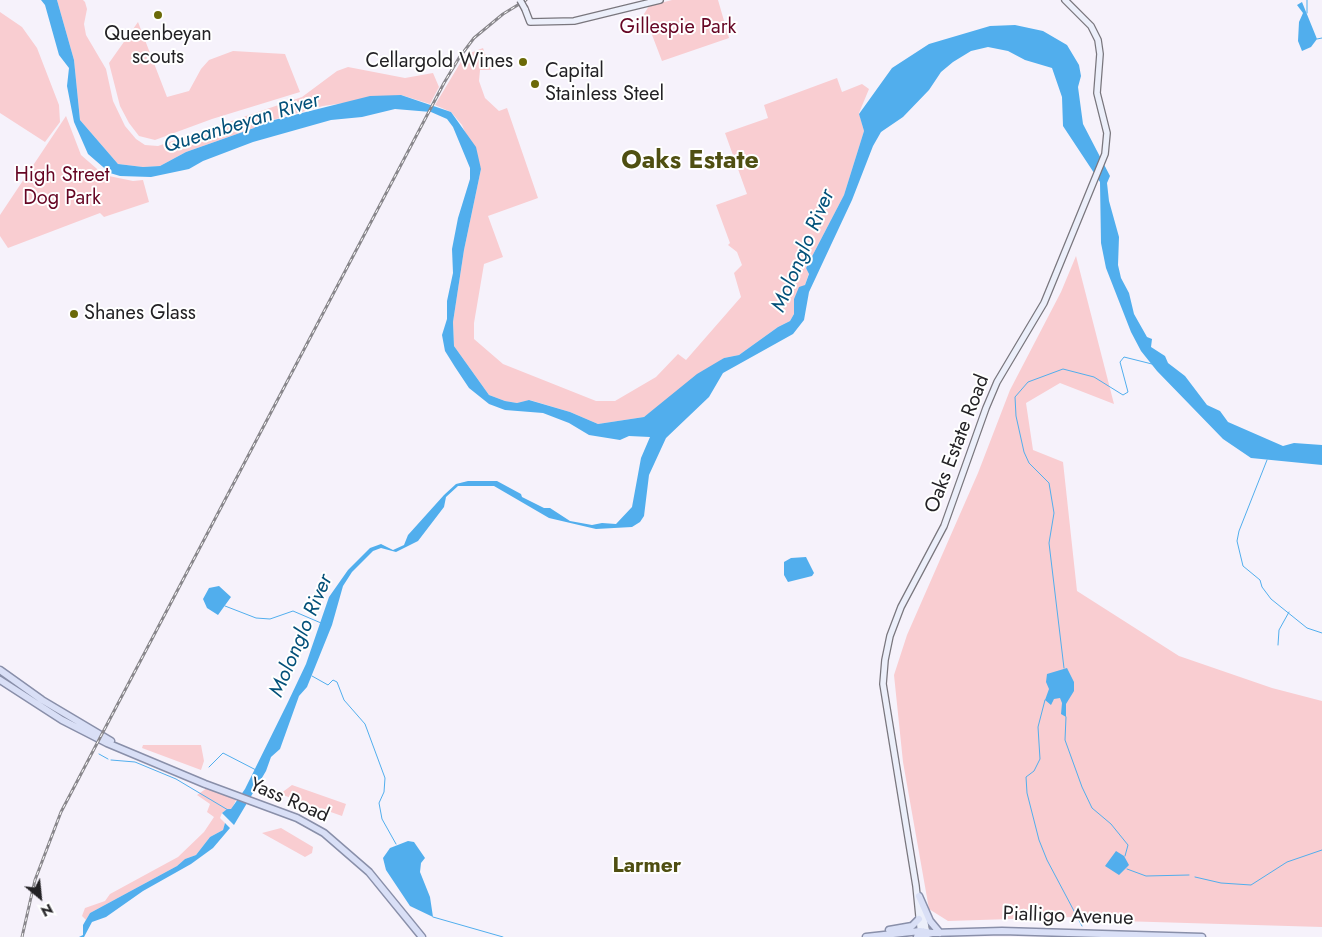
<!DOCTYPE html>
<style>
body{margin:0}
#map{position:relative;width:1322px;height:937px;overflow:hidden;background:#f6f2fb;font-family:Jost,sans-serif}
canvas{display:block}
.north{position:absolute;left:15px;top:872px;width:50px;height:50px;-webkit-text-stroke:4px #fff;paint-order:stroke;rotate:152deg;font-size:14px;font-weight:700;line-height:20px;text-align:center;color:#232225}
.north::after{content:'';display:block;margin:auto;width:18px;height:22px;background:#232225;clip-path:polygon(50% 0,100% 100%,50% 72%,0 100%)}
</style>
<div id="map">
<canvas width="1322" height="937"></canvas>
<div class="north">N</div>
</div>
<script>
const g = document.querySelector('canvas').getContext('2d');
g.lineJoin = 'round';
function fill(path, color) {
  g.fillStyle = color;
  g.fill(path, 'evenodd');
}
function shape(rows) {
  const path = new Path2D();
  for (const r of rows) {
    path.moveTo(r[0], r[1]);
    for (let i = 2; i < r.length; i += 2) path.lineTo(r[i], r[i + 1]);
  }
  return path;
}
function strokePath(path, color, width, dash) {
  g.strokeStyle = color;
  g.lineWidth = width;
  g.lineCap = dash ? 'butt' : 'round';
  g.setLineDash(dash || []);
  g.stroke(path);
}
function write(font, color, halo, rows, align = 'center') {
  g.font = font + ' Jost,sans-serif';
  g.lineWidth = 4;
  g.setLineDash([]);
  g.textBaseline = 'middle';
  g.strokeStyle = halo;
  g.fillStyle = color;
  for (const [text, x, y, turn = 0] of rows) {
    g.save();
    g.translate(x, y);
    g.rotate((+turn || 0) * Math.PI / 180);
    g.textAlign = isNaN(turn) ? turn : align;
    if (halo) g.strokeText(text, 0, 0);
    g.fillText(text, 0, 0);
    g.restore();
  }
}
fill(shape([
 [57,0,83,0,85,2,87,9,84,24,86,35,106,69,113,101,125,126,136,139,145,145,158,146,302,97,337,71,348,67,405,78,433,73,439,87,430,104,401,95,323,106,262,123,254,128,186,152,160,166,143,167,118,164,80,120,74,60],
 [672,0,718,0,729,38,662,61,644,14,649,6],
 [0,12,22,27,37,48,59,105,60,122,45,142,0,113],
 [138,22,167,97,189,91,201,69,209,60,233,51,285,54,300,92,212,119,155,140,139,136,129,123,120,106,109,63],
 [483,48,491,70,480,70,479,81,485,98,499,111,507,108,538,198,488,216,503,257,484,264,474,323,474,339,503,364,596,401,615,401,656,377,678,354,686,360,741,297,734,273,742,265,737,252,728,245,730,243,716,205,747,194,725,133,768,118,764,105,837,78,842,92,862,84,869,89,859,113,864,131,844,195,806,268,809,273,805,285,794,299,794,314,790,321,778,327,739,355,724,358,644,417,598,424,570,412,530,400,517,403,505,401,489,395,454,346,453,322,464,250,481,169,462,125,451,112,435,105,465,55],
 [66,116,81,155,104,175,133,181,143,180,149,202,104,217,100,213,8,248,0,236,0,215],
 [1076,256,1114,404,1060,383,1026,403,1033,450,1063,462,1077,591,1179,656,1272,688,1322,701,1322,927,1086,920,1074,917,948,921,929,909,903,762,894,675,907,635,978,473,1010,390,1061,292],
 [143,745,201,745,204,761,201,770,142,748],
 [292,785,346,804,342,816,280,794],
 [207,788,236,800,231,810,227,809,222,813,220,818,225,823,223,830,210,837,196,855,185,859,177,866,90,913,86,920,82,916,85,908,105,901,110,894,178,857,204,832,214,817,207,812,210,804,197,795],
 [281,828,313,847,312,853,305,857,262,833]
]), '#f9cdd1');
fill(shape([
 [41,0,57,0,74,60,80,120,118,164,143,167,160,166,186,152,254,128,262,123,370,96,401,95,451,112,476,147,481,169,464,250,453,322,454,346,489,395,505,401,517,403,529,400,570,412,598,424,644,417,697,374,724,358,739,355,778,327,790,321,794,314,794,299,799,287,805,285,809,274,806,268,844,195,864,131,859,114,892,68,929,44,990,26,1015,25,1043,31,1067,45,1079,65,1081,76,1078,87,1083,124,1110,176,1107,183,1109,201,1119,237,1118,265,1121,278,1129,293,1134,314,1147,337,1152,339,1151,347,1165,356,1168,363,1185,376,1207,405,1220,411,1228,422,1283,446,1294,443,1322,445,1322,465,1251,458,1223,439,1157,371,1141,351,1131,332,1106,268,1101,243,1100,182,1063,126,1062,97,1052,68,1025,60,1008,51,988,47,971,51,953,62,941,72,929,90,903,117,881,132,873,146,852,200,809,292,804,320,793,334,723,373,709,397,666,438,649,475,644,516,640,522,632,527,596,529,549,518,494,486,458,486,446,497,444,507,418,541,396,552,381,548,373,551,352,572,343,586,332,625,307,687,299,696,280,749,271,757,266,771,234,825,222,813,227,809,231,809,245,789,288,702,306,664,329,597,348,570,370,548,381,544,393,550,404,545,408,535,444,495,456,484,468,481,497,481,521,494,522,497,544,508,550,508,570,521,592,525,602,523,616,524,632,507,641,458,650,437,629,436,620,440,589,435,569,423,543,413,505,410,489,404,469,388,455,367,445,351,442,335,447,319,447,301,453,273,452,249,458,218,470,179,470,168,453,127,447,119,431,112,395,109,362,117,331,120,253,142,203,161,189,169,151,177,120,176,110,173,88,154,74,122,67,86,69,68,59,55,45,5],
 [1302,2,1317,39,1311,47,1302,51,1298,41,1299,22,1303,13,1297,5],
 [806,557,814,573,812,576,788,582,784,575,784,562,791,558],
 [219,586,231,597,218,615,207,608,203,599,209,588],
 [1067,668,1074,682,1074,691,1066,704,1066,717,1061,714,1062,703,1060,698,1054,699,1051,705,1045,700,1049,689,1046,682,1047,674],
 [225,823,230,828,213,848,191,864,143,891,106,917,92,922,84,937,79,937,83,935,83,925,90,913,177,866,185,859,196,855,210,837,223,830],
 [408,841,414,842,425,858,421,863,420,872,430,897,433,917,410,906,386,870,383,858,390,848],
 [1116,851,1124,856,1129,865,1119,875,1105,866]
]), '#51aeed');
strokePath(shape([
 [1307,0,1307,13],
 [1317,39,1322,38],
 [1267,460,1239,531,1237,541,1243,566,1260,580,1262,587,1271,599,1307,628,1322,633],
 [225,606,256,618,270,619,293,611,321,623],
 [1278,645,1279,630,1289,612],
 [1064,668,1049,543,1054,513,1049,483,1029,463,1024,452,1016,416,1015,397,1028,382,1063,369,1094,377,1123,395,1128,392,1120,362,1124,357,1152,364],
 [312,676,328,685,333,680,337,682,344,700,365,724,385,778,384,792,379,803,382,819,396,844],
 [1045,700,1038,727,1040,759,1034,771,1026,777,1027,793,1039,840,1047,860,1082,926],
 [1066,717,1065,740,1082,787,1092,808,1111,824,1128,845,1125,856],
 [99,754,108,759],
 [111,760,135,762,176,779,228,810],
 [209,767,223,753,256,770],
 [1127,869,1146,876,1189,875],
 [1195,877,1221,883,1251,885,1287,862,1322,850],
 [433,917,503,937]
]), '#51aeed', 1);
const secondary = shape([
 [525,9,530,22,574,21,660,0],
 [922,909,927,934],
 [921,936,916,886,883,684,885,660,890,636,901,607,944,526,986,408,997,382,1044,303,1105,154,1107,133,1097,93,1100,54,1098,40,1091,26,1065,0]
]);
const primary = shape([
 [0,670,42,700,111,741],
 [0,680,62,720,107,743,205,784,297,818,324,833,369,872,422,937],
 [919,896,930,921,940,933],
 [889,930,912,926,919,919],
 [866,937,920,931,932,933,1002,931,1202,937],
 [917,937,932,933]
]);
strokePath(secondary, '#79767d', 8);
strokePath(primary, '#898fa9', 9);
strokePath(secondary, '#eceffa', 5.5);
strokePath(primary, '#d9dff6', 6);
const rail = shape([
 [22,937,35,880,61,812,444,83,459,58,474,38,503,14,526,0]
]);
strokePath(rail, '#89878c', 3);
strokePath(rail, '#fff', 1, [4]);
const secondaryBridge = shape([
 [520,0,525,9]
]);
strokePath(secondaryBridge, '#79767d', 8, []);
strokePath(secondaryBridge, '#eceffa', 5.5);
for (const [x, y, r, color] of [
 [158,15,5,"#6b6a08"],
 [523,62,5,"#6b6a08"],
 [535,84,5,"#6b6a08"],
 [74,314,5,"#6b6a08"]
]) {
  const dot = new Path2D();
  dot.arc(x, y, r, 0, 2 * Math.PI);
  g.fillStyle = color;
  g.fill(dot);
  strokePath(dot, '#fff', 2);
}
write('20px', '#660624', '#fff', [
 ["Gillespie Park",678,28],
 ["High Street",62,176],
 ["Dog Park",62,199]
]);
write('20px', '#232225', '#fff', [
 ["Queenbeyan",158,35,"center"],
 ["scouts",158,58,"center"],
 ["Cellargold Wines",513,62,"right"],
 ["Capital",545,72],
 ["Stainless Steel",545,95],
 ["Shanes Glass",84,314]
], 'left');
write('20px', '#232225', '#fff', [
 ["Oaks Estate Road",958,444,-69],
 ["Yass Road",289,801,23],
 ["Pialligo Avenue",1068,917,2]
]);
write('italic 21px', '#035079', '#fff', [
 ["Queanbeyan River",242,124,-17],
 ["Molonglo River",804,251,-67],
 ["Molonglo River",302,636,-67]
]);
write('bold 21px', '#4f4f11', '#fff', [
 ["Larmer",647,867]
]);
write('bold 25px', '#4f4f11', '#fff', [
 ["Oaks Estate",690,162]
]);
</script>
